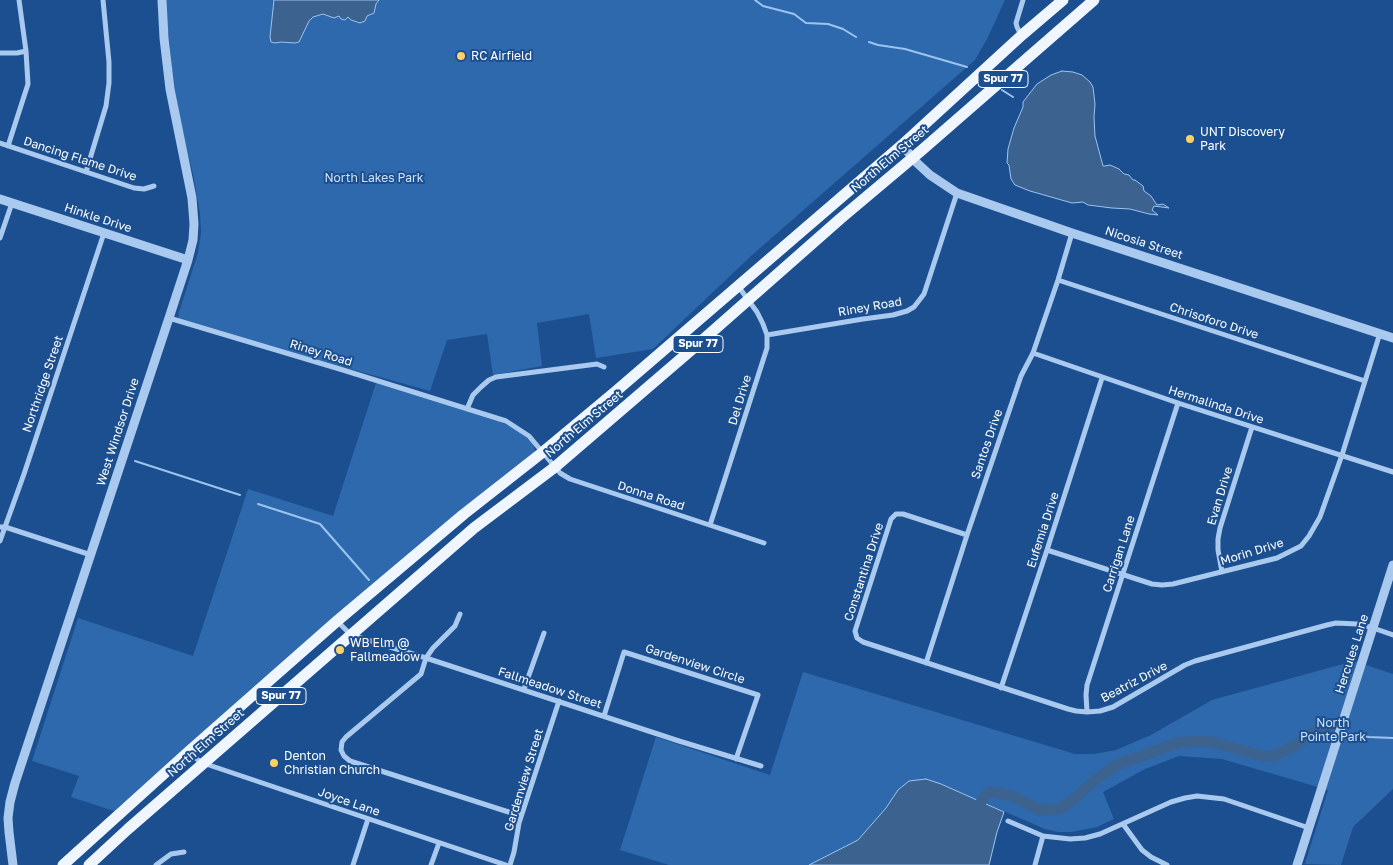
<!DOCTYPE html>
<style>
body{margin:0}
canvas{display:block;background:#1b4f8f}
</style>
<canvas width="1393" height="865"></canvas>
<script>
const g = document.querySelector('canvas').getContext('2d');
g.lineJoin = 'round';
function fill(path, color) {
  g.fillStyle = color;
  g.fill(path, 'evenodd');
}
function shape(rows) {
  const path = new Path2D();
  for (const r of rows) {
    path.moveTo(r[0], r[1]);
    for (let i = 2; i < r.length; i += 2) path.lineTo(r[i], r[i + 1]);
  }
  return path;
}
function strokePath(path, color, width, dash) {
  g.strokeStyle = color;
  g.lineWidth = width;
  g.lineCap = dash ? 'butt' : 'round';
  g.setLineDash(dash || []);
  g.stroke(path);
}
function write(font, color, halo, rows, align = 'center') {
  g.font = font + ' "Golos Text",sans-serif';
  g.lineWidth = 4;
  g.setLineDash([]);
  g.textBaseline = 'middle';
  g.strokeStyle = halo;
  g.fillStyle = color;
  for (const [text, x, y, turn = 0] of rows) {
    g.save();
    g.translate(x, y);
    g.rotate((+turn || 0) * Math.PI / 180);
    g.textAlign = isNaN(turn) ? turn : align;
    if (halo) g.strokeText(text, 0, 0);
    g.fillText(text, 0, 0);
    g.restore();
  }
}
fill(shape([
 [166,0,1005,0,988,37,975,60,751,256,653,349,596,358,589,314,537,323,542,366,493,375,487,334,447,340,430,391,178,321,179,312,198,253,201,233,200,213,193,174,181,128,173,79,167,20],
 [376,383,500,422,514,428,531,441,534,446,535,452,323,629,114,811,71,797,79,776,32,761,78,618,193,656,248,489,333,516],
 [1354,661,1393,674,1393,789,1353,827,1341,865,1305,864,1328,790,1222,759,1179,756,1145,769,1103,792,1114,819,1097,827,1072,832,1058,832,1045,829,941,784,926,779,898,790,886,808,858,840,809,865,669,865,620,850,656,737,770,775,803,672,1075,754,1094,754,1116,750,1151,735,1212,700]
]), '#2e69ad');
const water = shape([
 [274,0,379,0,376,4,374,13,367,16,365,21,360,23,351,20,348,17,345,20,341,19,339,16,334,18,323,14,313,17,309,21,299,42,295,43,281,42,275,43,271,42,270,37,274,0],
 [1062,71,1073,72,1082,75,1090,82,1093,87,1095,104,1094,117,1095,136,1103,166,1105,166,1110,165,1119,169,1124,174,1129,175,1133,180,1135,180,1143,186,1144,191,1151,196,1157,205,1163,204,1169,208,1154,206,1152,210,1158,215,1149,214,1130,209,1112,208,1088,205,1083,202,1072,203,1030,191,1015,185,1011,179,1009,165,1007,163,1008,149,1014,128,1023,107,1023,102,1037,84,1051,75,1062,71],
 [926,779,941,784,1004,812,997,832,989,865,809,865,858,840,886,808,898,790,909,781,926,779]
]);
fill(water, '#3c6290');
strokePath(water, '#9cc4f0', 1);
strokePath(shape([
 [755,0,763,6,794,14,806,23,828,24,843,29,856,37],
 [869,42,878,45,905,49,967,67],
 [1002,90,1013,97],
 [135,461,240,495],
 [258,504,320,524,369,580],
 [1349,733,1369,737,1393,738]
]), '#9cc4f0', 2);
strokePath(shape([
 [974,814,984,797,990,792,993,792,1012,796,1040,810,1058,809,1068,804,1094,781,1114,767,1121,763,1178,743,1197,741,1212,742,1263,756,1274,756,1294,746,1319,729,1332,728]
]), '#3c6290', 11);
strokePath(shape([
 [1021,35,1017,27,1016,23,1023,0],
 [0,53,17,53,26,51],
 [0,143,134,188,144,189,154,186],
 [8,146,28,84,26,51,19,0],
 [86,172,106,106,109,83,109,62,103,0],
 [0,238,12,203],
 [1058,280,1365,381],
 [169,318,343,370,506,421,529,436,560,473,570,479,764,543],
 [767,335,863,319,893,315,907,311,914,307,924,294,957,193],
 [1033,353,1178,403,1393,472],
 [467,409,473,395,481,387,489,380,496,377,597,364,604,367],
 [710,525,767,348,767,335,763,324,757,312,738,286],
 [0,527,5,527,91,555],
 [967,535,903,514,896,514,891,519,855,631,857,638,863,642,1068,709,1076,711,1087,712,1100,711,1113,707,1185,665,1195,661,1327,625,1336,623,1357,624,1373,628,1393,635],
 [0,541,24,474,104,233],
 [1047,550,1152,584,1162,585,1173,584,1277,558,1301,546,1309,536,1320,517,1342,455,1380,333],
 [1222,572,1218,550,1218,539,1220,528,1252,427],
 [460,614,455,626,433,648,426,658,421,674,346,737,342,742,341,750,344,756,350,761,521,816],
 [338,622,351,635,426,658,679,741,761,766],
 [926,663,967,535,1021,376,1033,353,1058,280,1072,233],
 [1001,688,1047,550,1102,378],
 [524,689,544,633],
 [1087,712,1086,695,1087,685,1178,403],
 [604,716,624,652,758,695,736,759],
 [187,753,203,763,506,865],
 [1008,821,1043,836,1070,839,1085,838,1100,834,1171,802,1185,798,1197,796,1224,799,1309,828],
 [1123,824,1142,850,1151,857,1167,865],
 [156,865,171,854,184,852],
 [353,865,368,819],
 [431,865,439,843],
 [510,865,514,852,519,823,559,701],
 [1035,865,1043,836]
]), '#a9c9ee', 5);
strokePath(shape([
 [902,145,916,162,930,175,957,193,1072,233,1393,338],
 [0,199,188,260],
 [13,865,9,832,8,818,10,802,15,783,169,318,188,260,193,240,194,224,192,198,170,89,164,38,162,0],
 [1297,865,1393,565]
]), '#a9c9ee', 9);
strokePath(shape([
 [63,865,187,753,337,621,464,514,543,452,615,392,902,145,1022,35,1063,0],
 [89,865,128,829,474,528,555,467,697,345,840,219,922,150,1094,0]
]), '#f0f6ff', 11);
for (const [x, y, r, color] of [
 [461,56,5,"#ffd166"],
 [1190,139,5,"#ffd166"],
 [340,650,5,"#ffd166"],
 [274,763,5,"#ffd166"]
]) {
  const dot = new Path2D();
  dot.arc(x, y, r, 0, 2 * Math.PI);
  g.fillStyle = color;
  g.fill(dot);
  strokePath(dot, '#1b4f8f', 2);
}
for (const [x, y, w] of [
 [1003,79,50],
 [698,344,50],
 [281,696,50]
]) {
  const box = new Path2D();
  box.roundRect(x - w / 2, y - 8.5, w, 17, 4);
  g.fillStyle = '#1b4f8f';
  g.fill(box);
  strokePath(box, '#fff', 1);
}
write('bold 11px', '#fff', null, [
 ["Spur 77",1003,79],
 ["Spur 77",698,344],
 ["Spur 77",281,696]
]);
write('12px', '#fff', '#1b4f8f', [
 ["RC Airfield",471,56],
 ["UNT Discovery",1200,132],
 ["Park",1200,146],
 ["WB Elm @",350,643],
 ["Fallmeadow",350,657],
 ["Denton",284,756],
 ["Christian Church",284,770]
], 'left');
write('12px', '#fff', '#1b4f8f', [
 ["Dancing Flame Drive",80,159,18],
 ["North Elm Street",890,159,-40],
 ["Hinkle Drive",98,218,18],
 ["Nicosia Street",1144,243,18],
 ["Riney Road",870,307,-10],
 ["Chrisoforo Drive",1214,321,18],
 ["Riney Road",321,353,17],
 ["Northridge Street",43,384,-71],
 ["Del Drive",740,400,-73],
 ["Hermalinda Drive",1216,405,18],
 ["North Elm Street",584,424,-40],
 ["West Windsor Drive",118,432,-72],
 ["Santos Drive",987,444,-71],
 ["Donna Road",651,496,18],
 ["Evan Drive",1220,496,-73],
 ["Eufemia Drive",1043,530,-72],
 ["Morin Drive",1252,552,-17],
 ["Carrigan Lane",1119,554,-72],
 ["Constantina Drive",864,572,-72],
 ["Hercules Lane",1352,654,-72],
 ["Gardenview Circle",695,664,18],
 ["Beatriz Drive",1134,682,-28],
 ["Fallmeadow Street",550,688,18],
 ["North Elm Street",206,743,-41],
 ["Gardenview Street",524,780,-73],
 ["Joyce Lane",349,802,19]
]);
write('12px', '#cfe3fa', '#1b4f8f', [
 ["North Lakes Park",374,178],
 ["North",1333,723],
 ["Pointe Park",1333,737]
]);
</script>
